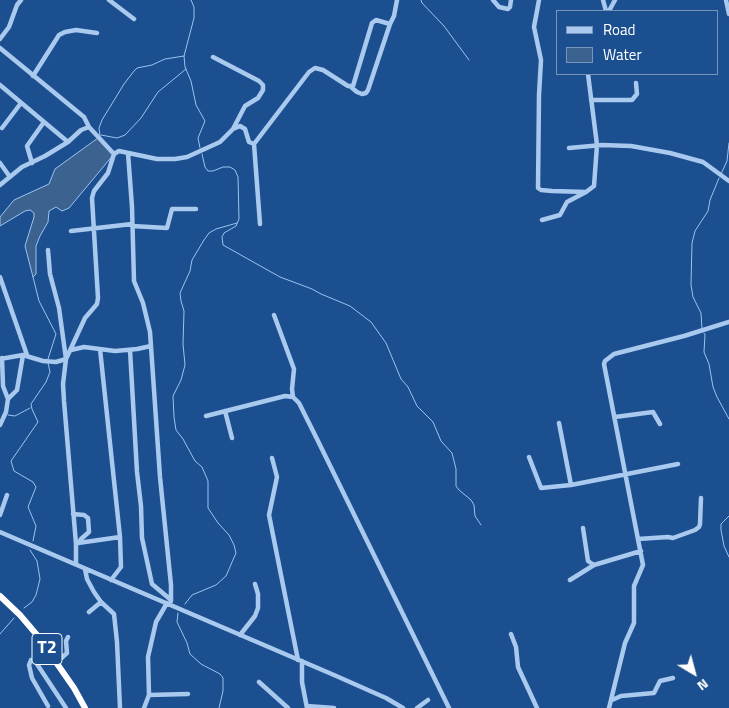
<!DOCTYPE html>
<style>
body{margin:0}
#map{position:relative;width:729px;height:708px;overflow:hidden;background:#1b4f8f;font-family:"Titillium Web",sans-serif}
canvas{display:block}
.legend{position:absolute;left:556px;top:10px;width:162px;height:65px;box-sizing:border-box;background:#1b4f8f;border:1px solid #7695bc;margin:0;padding:6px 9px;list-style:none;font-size:15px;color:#fff}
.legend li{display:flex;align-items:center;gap:10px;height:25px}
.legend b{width:25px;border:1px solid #7695bc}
.north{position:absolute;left:669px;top:648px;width:50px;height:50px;-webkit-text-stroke:4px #1b4f8f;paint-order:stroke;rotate:143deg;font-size:14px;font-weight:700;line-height:20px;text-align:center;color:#fff}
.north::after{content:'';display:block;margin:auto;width:18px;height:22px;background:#fff;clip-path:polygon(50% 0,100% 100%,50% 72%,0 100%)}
</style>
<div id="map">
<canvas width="729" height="708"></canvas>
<ul class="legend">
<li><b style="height:6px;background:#a9c9ee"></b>Road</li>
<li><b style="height:14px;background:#3c6290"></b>Water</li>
</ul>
<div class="north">N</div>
</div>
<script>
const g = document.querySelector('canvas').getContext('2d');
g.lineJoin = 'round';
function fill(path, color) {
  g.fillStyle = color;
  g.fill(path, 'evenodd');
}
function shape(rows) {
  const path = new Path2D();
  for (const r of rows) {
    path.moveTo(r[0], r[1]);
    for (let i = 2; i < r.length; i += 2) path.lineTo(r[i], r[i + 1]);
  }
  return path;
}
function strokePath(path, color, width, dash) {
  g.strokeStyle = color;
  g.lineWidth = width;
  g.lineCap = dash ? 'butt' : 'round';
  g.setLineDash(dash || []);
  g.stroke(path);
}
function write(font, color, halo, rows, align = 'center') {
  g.font = font + ' "Titillium Web",sans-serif';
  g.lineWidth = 5;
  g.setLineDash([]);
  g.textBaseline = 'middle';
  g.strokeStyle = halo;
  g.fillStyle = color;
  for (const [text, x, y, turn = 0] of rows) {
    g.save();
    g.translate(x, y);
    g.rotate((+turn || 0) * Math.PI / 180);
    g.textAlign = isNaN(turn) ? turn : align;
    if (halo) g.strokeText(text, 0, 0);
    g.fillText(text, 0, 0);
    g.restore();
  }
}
const water = shape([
 [98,138,114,154,69,208,62,211,56,207,49,211,48,222,40,236,36,246,36,274,33,277,25,246,34,217,34,213,30,210,25,211,0,226,0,217,14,200,49,184,55,169,98,138]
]);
fill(water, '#3c6290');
strokePath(water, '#9cc4f0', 1);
strokePath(shape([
 [191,0,194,7,194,18,184,56,185,67,191,81,196,105,205,121,198,138,200,148],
 [421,0,422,3,444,26,469,60],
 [101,135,117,138,125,135,141,118,158,92,186,69],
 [100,136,99,128,102,120,124,84,134,71,137,68,152,65,165,59,184,56],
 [202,154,205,167,208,171,213,171,223,167,230,167,235,170,238,177,239,219,236,226,224,233,222,237,223,245,280,277,312,289,321,294,350,306,371,322,386,343,401,379,408,387,417,406,433,422,441,441,452,453,456,469,456,486,459,490,471,500,474,505,475,516,481,525],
 [721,174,727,161,729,143],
 [33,277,39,301,56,334,48,359],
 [702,329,701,313,693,297,691,285,692,243,695,231,708,211,710,200,719,178],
 [704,333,705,335,704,352,709,364,713,387,717,397,729,419],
 [8,415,15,416,30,408],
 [729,516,721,524,721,530,724,546,729,557],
 [33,541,36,526,28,507,36,487,33,482,14,471,11,461,38,422,32,409,31,404,46,382,50,372,48,363],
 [185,604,192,595,216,585,226,576,236,553,234,545,229,535,218,523,208,508,208,481,202,467,195,461,183,439,176,430,174,417,173,396,181,380,185,365,183,344,184,311,181,301,180,293,190,271,192,260,204,240,209,233,216,229,237,223],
 [24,608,32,602,36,595,40,579,37,561,30,550],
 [178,613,177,622,187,643,190,654,201,664,220,674,223,678,223,691,219,708],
 [0,634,14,618]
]), '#9cc4f0', 1);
strokePath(shape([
 [109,0,134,19],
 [493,0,499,7,508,9,510,7,511,0],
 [539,0,534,27,541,60,539,95,538,188,541,190,552,191,586,192],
 [603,0,606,11],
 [726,0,729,14],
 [609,11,615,0],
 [0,39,9,27,17,5,21,0],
 [0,48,84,117,89,127,114,154],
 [33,76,59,35,65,32,76,30,97,33],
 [0,85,68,142],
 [351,87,357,92,362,94,366,93,368,90,390,24],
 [591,100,632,100,637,94,636,83],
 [2,128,21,103],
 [233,129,240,126,245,129,249,142,254,144,309,72,315,68,323,70,348,86,353,86,372,23,376,20,390,24,394,16,397,0],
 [254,144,260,224],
 [569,148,602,145,631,146,670,153,703,162,729,181],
 [128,153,132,207,134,281,143,303,150,332,160,477,171,585,171,600],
 [114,154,119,151,157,159,175,159,187,157,220,142,233,129,245,106,258,98,263,90,263,85,259,81,213,57],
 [0,163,10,177],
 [32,163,27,146,44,122],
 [0,185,22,167,45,156,68,142,81,130,89,127],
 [542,220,560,215,567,202,586,192,594,186,597,145,588,74],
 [132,226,167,228,172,209,196,209],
 [71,231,132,224],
 [48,250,50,274,59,308,66,359,63,384,64,401,76,544,76,564],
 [0,277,27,355],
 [274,315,294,369,292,389,293,397,299,403,317,439,449,708],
 [100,349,120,537,121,567,111,580],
 [71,350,84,347,115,351,137,349,151,346],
 [130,350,137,472,141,506,142,538,152,584,171,600,171,601],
 [0,359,23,355,43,361,56,362,66,359,85,318,97,304,98,298,92,198,94,191,108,173,114,154],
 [8,399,17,390,23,355],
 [225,411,232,438],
 [206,416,285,396,293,397],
 [615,417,653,412,660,424],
 [559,423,571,485,678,464],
 [0,425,6,412,8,399,3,386,2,358],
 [529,457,541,488,571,485],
 [272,458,277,477,269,515,298,660],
 [73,514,84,515,88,518,89,532,81,539,79,543],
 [0,515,7,495],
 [583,528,588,561,594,565],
 [0,532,334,675,386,698,403,708],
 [638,539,668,537,673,538,695,530,699,527,700,524,701,498],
 [78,543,120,537],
 [85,569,87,579,94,592,101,602,114,614,117,642,120,708],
 [570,580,594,565,641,551],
 [89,612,101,602],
 [511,634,516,647,518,667,537,708],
 [240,635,255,616,258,608,258,594,255,584],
 [302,661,302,682,307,708],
 [57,662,67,653,66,641,68,637],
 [259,682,288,708],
 [149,695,188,694],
 [612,700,621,696,654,693,660,681,673,678],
 [48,706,32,678,29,665,31,660,35,661,66,708],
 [307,706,334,708],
 [144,708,149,695,148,657,156,622,167,603],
 [417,708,428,700],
 [609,708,625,643,634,623,634,586,643,565,604,364,605,361,614,354,684,336,729,322]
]), '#a9c9ee', 4.5);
strokePath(shape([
 [0,596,20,615,37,635,74,688,85,708]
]), '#fff', 6);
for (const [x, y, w] of [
 [47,649,30]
]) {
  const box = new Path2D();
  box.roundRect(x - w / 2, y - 15.5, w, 31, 4);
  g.fillStyle = '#1b4f8f';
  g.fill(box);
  strokePath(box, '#fff', 1);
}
write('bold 18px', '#fff', null, [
 ["T2",47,649]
]);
</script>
